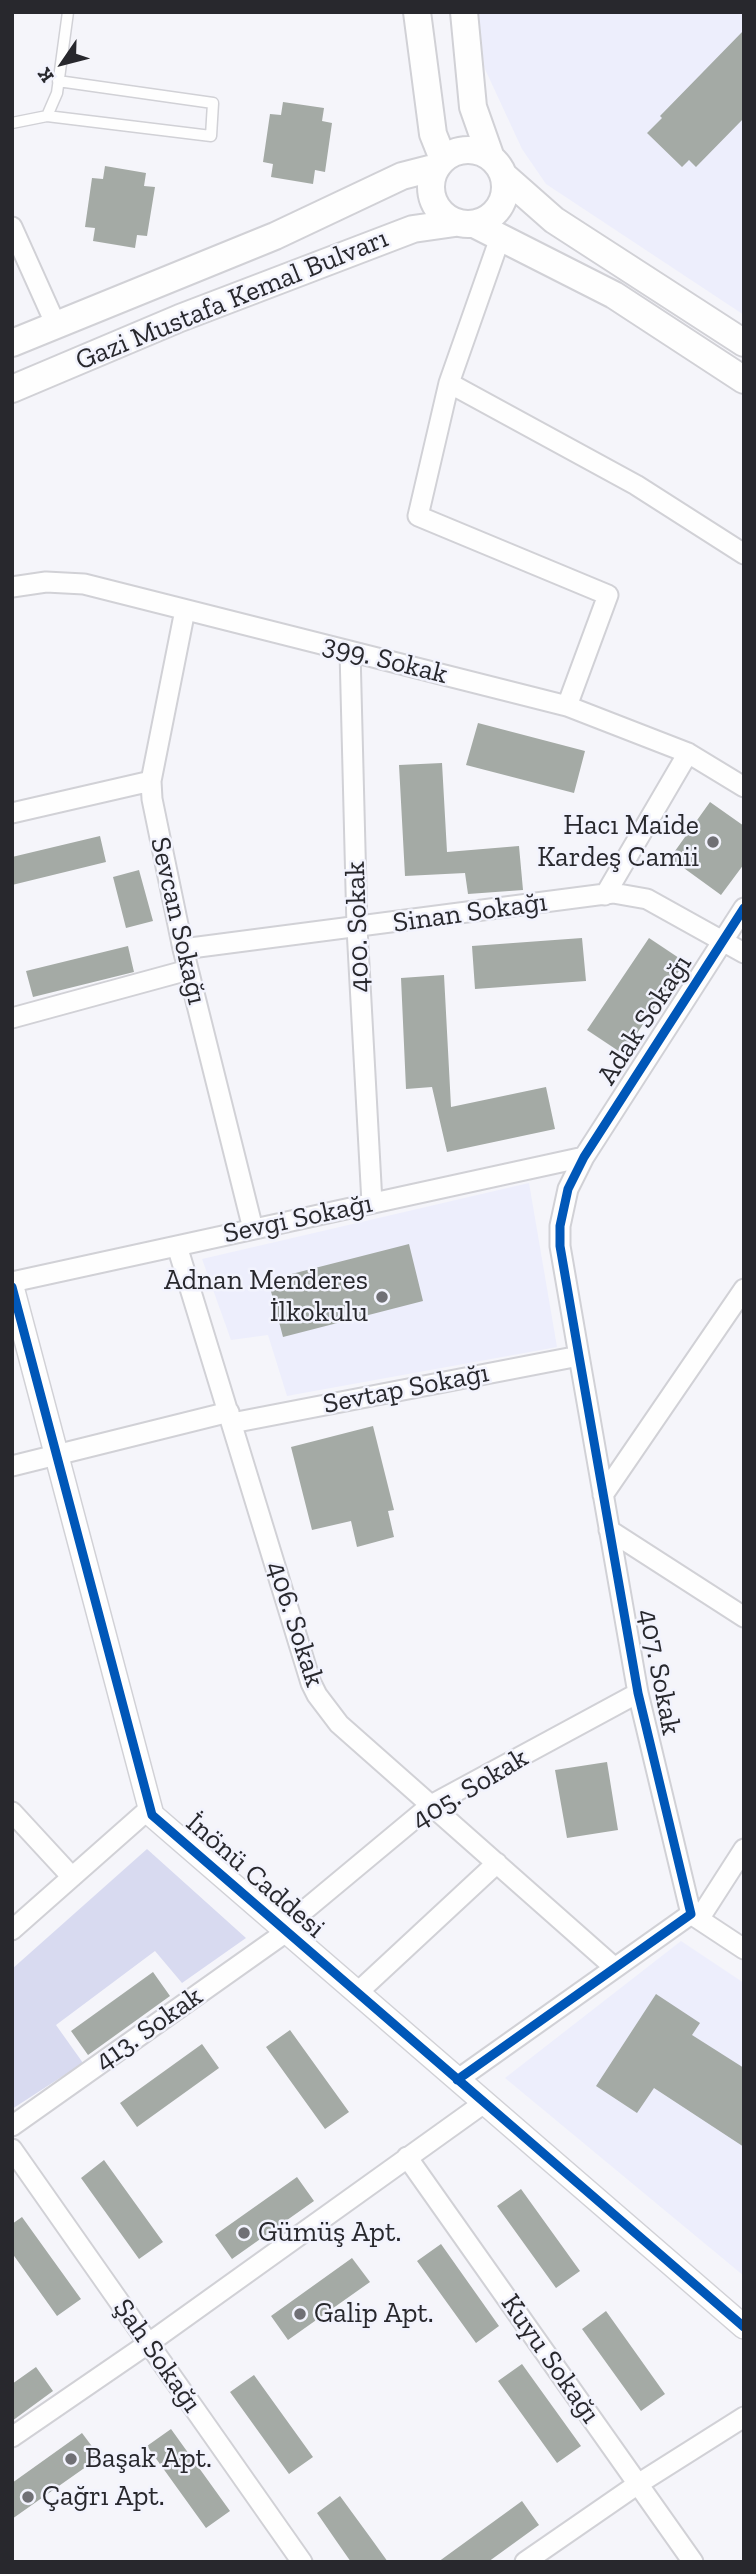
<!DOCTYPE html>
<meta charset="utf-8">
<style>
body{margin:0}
#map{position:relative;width:756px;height:2574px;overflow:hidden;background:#f5f5fa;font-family:"Zilla Slab",serif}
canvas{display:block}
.frame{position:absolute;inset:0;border:14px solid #28282d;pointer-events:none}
.north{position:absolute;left:28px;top:28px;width:70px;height:70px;-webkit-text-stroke:5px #f2f3fd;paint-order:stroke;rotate:235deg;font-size:19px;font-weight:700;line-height:28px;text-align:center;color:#28282d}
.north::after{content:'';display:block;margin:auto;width:24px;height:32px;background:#28282d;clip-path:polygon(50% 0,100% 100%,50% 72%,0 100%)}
</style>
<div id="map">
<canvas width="756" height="2574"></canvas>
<div class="frame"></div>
<div class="north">K</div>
</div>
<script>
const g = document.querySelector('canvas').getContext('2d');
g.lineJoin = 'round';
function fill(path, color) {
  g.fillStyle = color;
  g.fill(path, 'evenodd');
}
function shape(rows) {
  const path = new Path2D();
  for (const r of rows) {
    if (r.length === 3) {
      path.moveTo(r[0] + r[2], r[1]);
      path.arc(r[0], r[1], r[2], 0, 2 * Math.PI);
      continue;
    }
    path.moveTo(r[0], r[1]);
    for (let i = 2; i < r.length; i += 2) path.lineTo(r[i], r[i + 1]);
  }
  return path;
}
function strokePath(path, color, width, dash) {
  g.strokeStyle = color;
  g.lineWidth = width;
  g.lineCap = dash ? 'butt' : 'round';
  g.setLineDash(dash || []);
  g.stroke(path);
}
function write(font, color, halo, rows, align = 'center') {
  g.font = font + ' "Zilla Slab",serif';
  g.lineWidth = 5;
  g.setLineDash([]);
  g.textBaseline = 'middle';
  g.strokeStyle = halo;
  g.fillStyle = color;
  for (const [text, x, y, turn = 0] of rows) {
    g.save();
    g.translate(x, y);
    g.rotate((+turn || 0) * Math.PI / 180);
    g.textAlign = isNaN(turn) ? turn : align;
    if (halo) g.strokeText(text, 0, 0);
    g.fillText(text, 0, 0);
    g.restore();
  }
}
fill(shape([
 [478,12,744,12,744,315,546,184,522,149,484,67],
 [529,1183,557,1347,287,1396,268,1335,231,1340,202,1259],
 [681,1941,744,1983,744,2276,505,2078]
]), '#edeefc');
fill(shape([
 [147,1849,246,1938,182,1983,155,1951,56,2025,83,2063,12,2109,12,1969]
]), '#d8daf0');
fill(shape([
 [744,30,744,118,696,167,689,160,682,167,647,133,662,118,660,116],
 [283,102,324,108,322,121,332,123,325,172,315,170,313,184,271,177,273,164,263,162,270,114,281,115],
 [105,166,146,173,144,186,155,187,147,236,137,235,135,248,93,241,95,228,85,227,92,178,103,179],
 [478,723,585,751,574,793,466,765],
 [442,763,447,852,519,846,523,890,468,894,465,873,405,876,399,765],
 [710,802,744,826,744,864,721,895,670,858],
 [100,836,106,862,12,885,12,857],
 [139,870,153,921,126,928,113,877],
 [582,938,586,981,475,989,472,946],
 [649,938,685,962,623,1054,587,1030],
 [128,946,134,972,33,997,26,971],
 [444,975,451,1107,546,1087,555,1129,447,1152,432,1087,406,1089,401,978],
 [409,1244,423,1301,283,1337,268,1280],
 [373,1426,394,1510,388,1511,394,1537,357,1547,351,1521,312,1530,291,1447],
 [607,1762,618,1830,567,1838,555,1770],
 [153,1972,170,1996,88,2055,71,2031],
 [656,1994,700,2023,692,2035,744,2068,744,2147,654,2088,637,2113,596,2086],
 [290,2030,349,2112,325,2129,266,2047],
 [202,2044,219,2068,137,2127,120,2103],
 [104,2160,163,2242,139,2259,81,2178],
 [297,2177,314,2201,232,2259,215,2235],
 [521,2189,580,2271,556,2288,497,2206],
 [22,2217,81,2299,57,2316,12,2253,12,2224],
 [441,2244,499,2326,476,2343,417,2261],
 [352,2258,370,2282,288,2340,271,2316],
 [606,2311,665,2394,641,2411,582,2329],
 [522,2364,581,2446,557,2463,498,2381],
 [36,2367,53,2391,12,2421,12,2384],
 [254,2375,313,2457,289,2474,230,2392],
 [171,2429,230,2511,206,2528,147,2446],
 [82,2433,100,2457,12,2519,12,2483],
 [340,2496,370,2537,388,2562,351,2562,337,2542,317,2513],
 [522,2501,539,2525,488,2562,438,2562]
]), '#a4aaa5');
const service = shape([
 [47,116,57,93,68,12],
 [12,123,47,116,211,136,213,103,58,81]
]);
const minor = shape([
 [12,227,56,325],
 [501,235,449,383,636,485,744,554],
 [449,383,418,516,608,595,567,706],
 [12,587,46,582,84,584,567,706,688,753,744,787],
 [185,610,151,781,152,799,183,949,253,1229],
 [350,651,357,928,372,1203],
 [12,813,151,781],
 [605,895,688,753],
 [183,949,613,893,647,899,744,953],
 [12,1018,188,970],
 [177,1246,311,1683,317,1695,339,1724,615,1968],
 [12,1282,584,1157],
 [232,1423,579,1356],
 [12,1466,229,1412],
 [603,1495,744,1289],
 [609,1530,744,1617],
 [12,1812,72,1877],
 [691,1914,744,1949],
 [699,1919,744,1849],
 [282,1929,431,1805,638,1693],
 [12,1930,149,1809],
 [357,1993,497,1863],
 [457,2080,691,1914,638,1693,579,1356,560,1246,560,1226,568,1189,584,1157,744,908],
 [12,2126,286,1932],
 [12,2149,302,2562],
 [407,2157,693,2562],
 [12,2437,149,2343,484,2103],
 [525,2562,638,2484,744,2417]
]);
const tertiary = shape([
 [12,1287,152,1815,744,2327]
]);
const secondary = shape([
 [417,12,433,134,443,159],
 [464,12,473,107,491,158],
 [468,187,37],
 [503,175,554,220,744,343],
 [476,225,614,295,744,380],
 [12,343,275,236,402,176,437,167],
 [12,389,180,318,413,229,455,223]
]);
strokePath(service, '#d1d1d6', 13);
strokePath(minor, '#d1d1d6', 23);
strokePath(tertiary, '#d1d1d6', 26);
strokePath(secondary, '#d1d1d6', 30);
strokePath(service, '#fefefe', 10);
strokePath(minor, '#fefefe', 19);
strokePath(tertiary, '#fefefe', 23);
strokePath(secondary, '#fefefe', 26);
strokePath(shape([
 [12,1287,152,1815,744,2327],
 [457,2080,691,1914,638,1693,579,1356,560,1246,560,1226,568,1189,584,1157,744,908]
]), '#0057b8', 9);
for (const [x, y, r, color] of [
 [713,842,7,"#707075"],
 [382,1297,7,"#707075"],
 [244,2233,7,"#707075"],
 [300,2314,7,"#707075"],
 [71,2459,7,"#707075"],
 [28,2497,7,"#707075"]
]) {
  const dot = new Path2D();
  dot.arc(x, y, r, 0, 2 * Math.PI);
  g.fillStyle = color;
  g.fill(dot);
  strokePath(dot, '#f2f3fd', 2.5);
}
write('28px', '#28282d', '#f2f3fd', [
 ["Gazi Mustafa Kemal Bulvarı",232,300,-22],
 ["399. Sokak",385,660,14],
 ["Sinan Sokağı",470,913,-8],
 ["Sevcan Sokağı",178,921,77],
 ["400. Sokak",358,927,-92],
 ["Adak Sokağı",645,1020,-57],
 ["Sevgi Sokağı",298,1219,-12],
 ["Sevtap Sokağı",406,1389,-11],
 ["406. Sokak",295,1624,72],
 ["407. Sokak",659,1672,79],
 ["405. Sokak",470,1789,-31],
 ["İnönü Caddesi",255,1876,41],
 ["413. Sokak",149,2029,-35],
 ["Şah Sokağı",157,2356,55],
 ["Kuyu Sokağı",550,2359,55]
]);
write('28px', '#28282d', '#f2f3fd', [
 ["Hacı Maide",699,826,"right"],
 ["Kardeş Camii",699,858,"right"],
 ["Adnan Menderes",368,1281,"right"],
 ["İlkokulu",368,1313,"right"],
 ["Gümüş Apt.",258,2233],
 ["Galip Apt.",314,2314],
 ["Başak Apt.",85,2459],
 ["Çağrı Apt.",42,2497]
], 'left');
</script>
